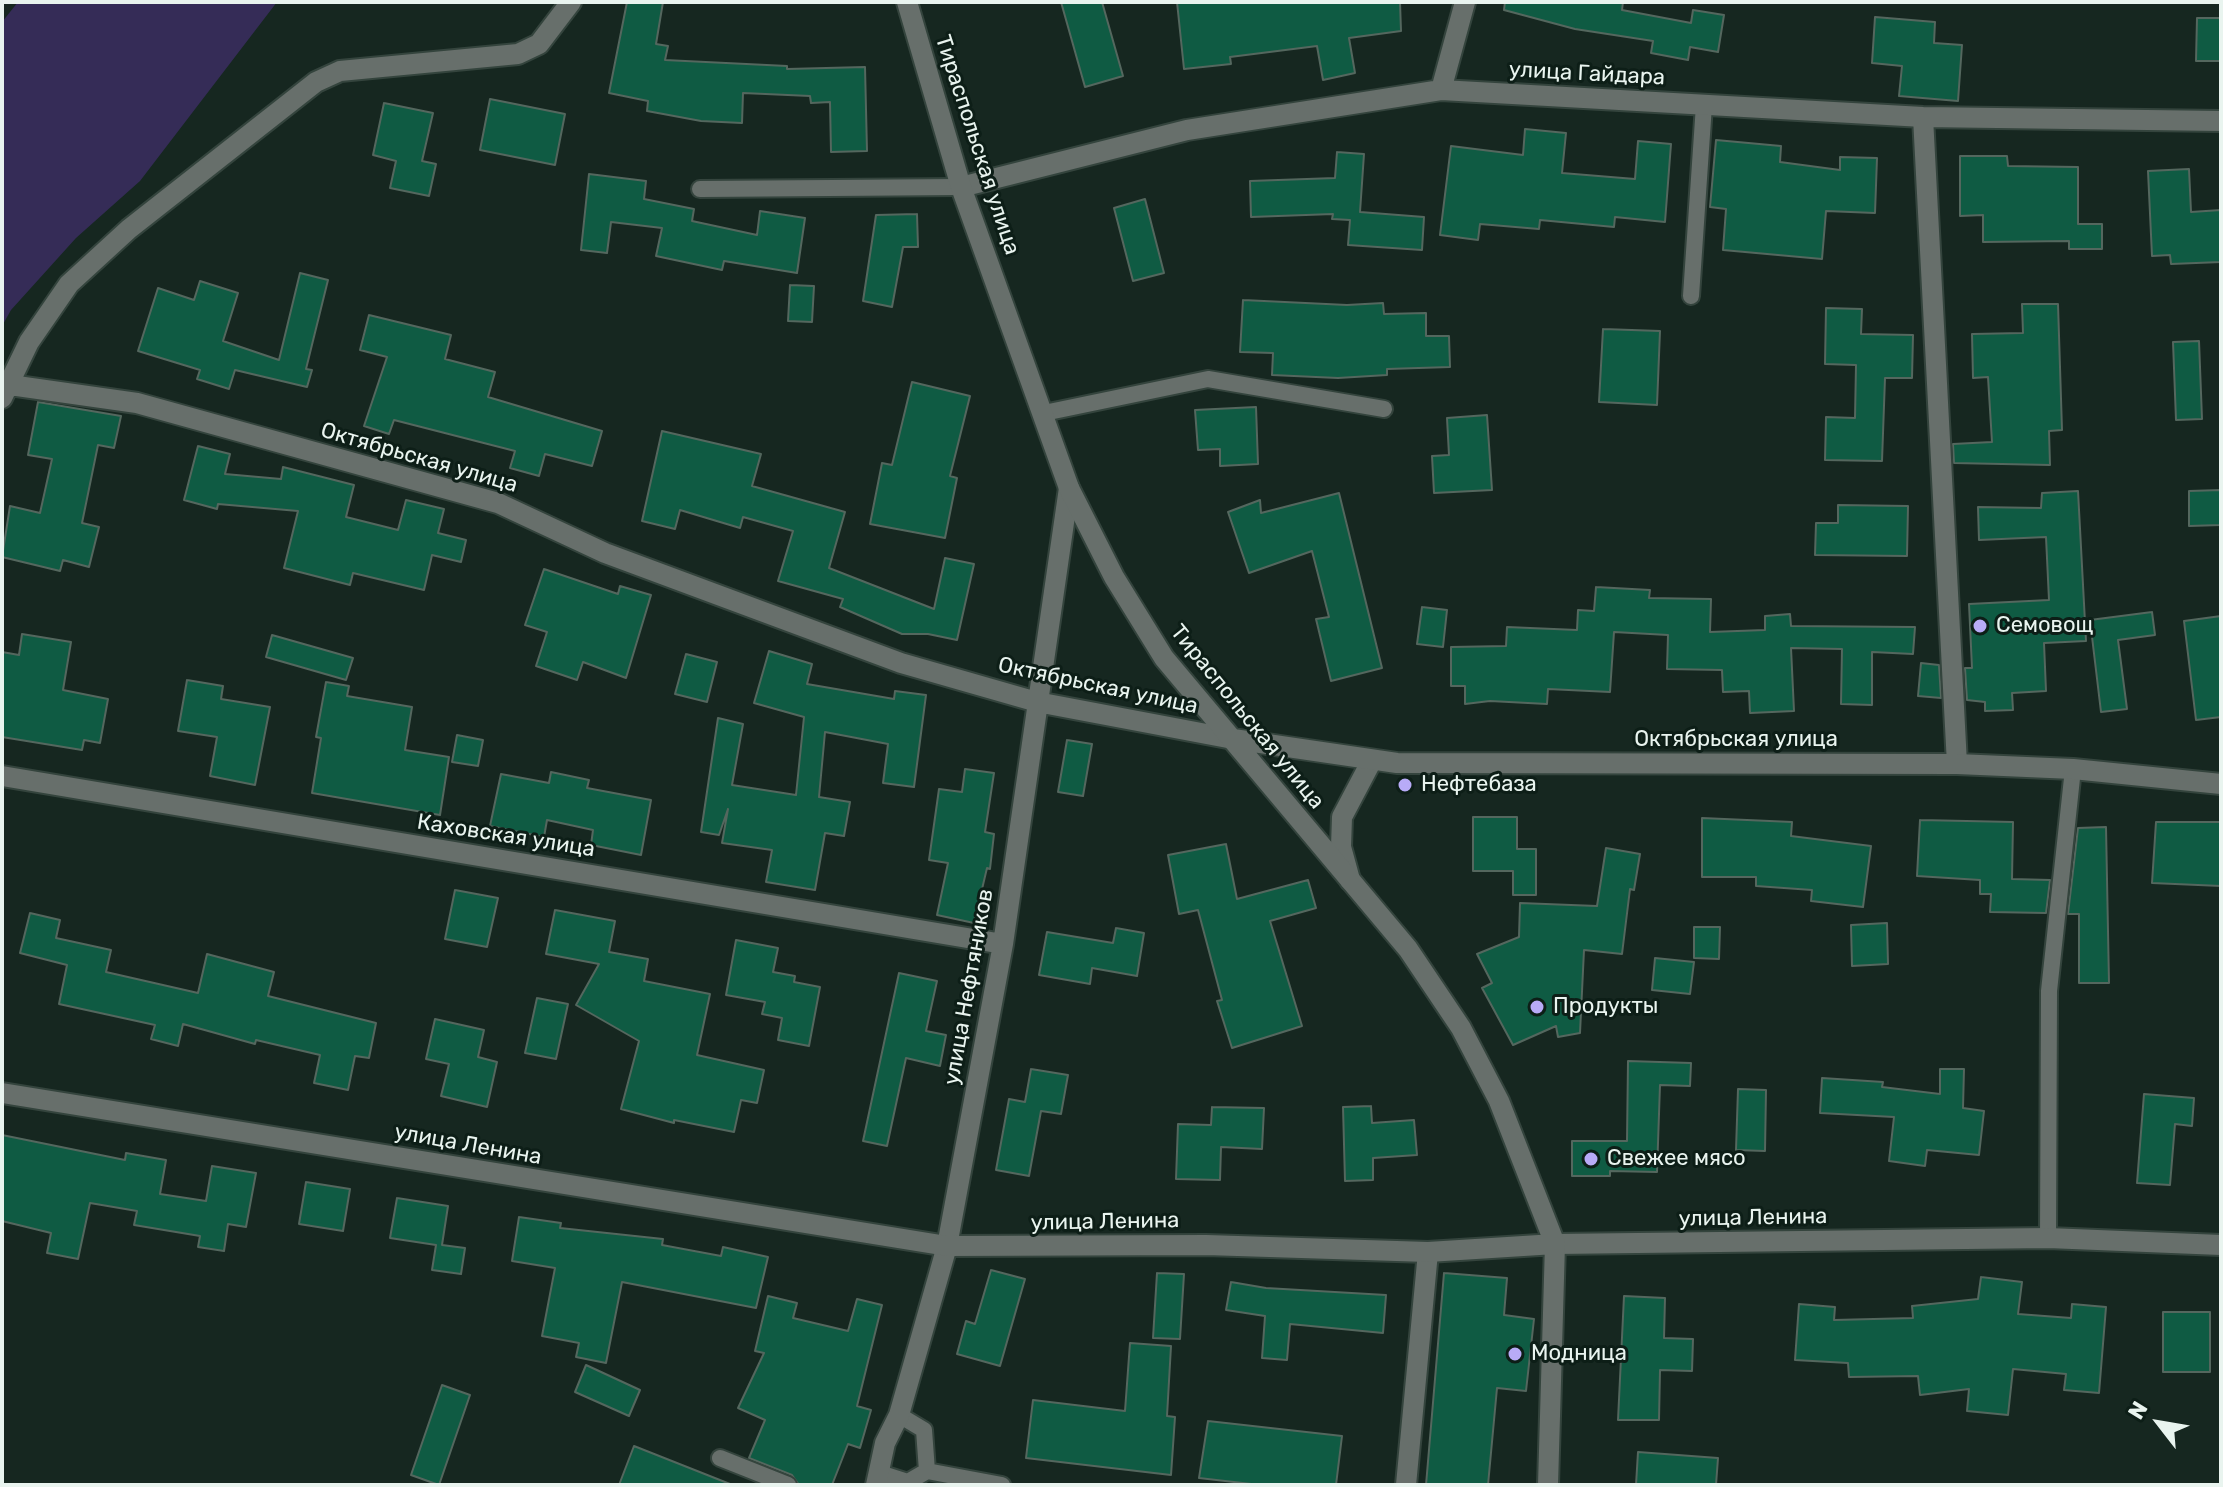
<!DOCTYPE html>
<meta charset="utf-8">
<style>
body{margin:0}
#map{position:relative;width:2223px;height:1487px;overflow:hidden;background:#162720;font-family:Rubik,sans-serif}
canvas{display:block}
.frame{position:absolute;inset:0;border:4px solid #e9f4ef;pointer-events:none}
.north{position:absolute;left:2119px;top:1383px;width:80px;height:80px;-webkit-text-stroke:6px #0d1e17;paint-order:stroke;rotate:301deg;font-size:22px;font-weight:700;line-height:32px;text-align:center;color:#e9f4ef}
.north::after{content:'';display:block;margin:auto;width:28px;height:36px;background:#e9f4ef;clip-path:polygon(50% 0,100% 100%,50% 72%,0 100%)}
</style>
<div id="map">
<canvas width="2223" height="1487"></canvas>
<div class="frame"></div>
<div class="north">N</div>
</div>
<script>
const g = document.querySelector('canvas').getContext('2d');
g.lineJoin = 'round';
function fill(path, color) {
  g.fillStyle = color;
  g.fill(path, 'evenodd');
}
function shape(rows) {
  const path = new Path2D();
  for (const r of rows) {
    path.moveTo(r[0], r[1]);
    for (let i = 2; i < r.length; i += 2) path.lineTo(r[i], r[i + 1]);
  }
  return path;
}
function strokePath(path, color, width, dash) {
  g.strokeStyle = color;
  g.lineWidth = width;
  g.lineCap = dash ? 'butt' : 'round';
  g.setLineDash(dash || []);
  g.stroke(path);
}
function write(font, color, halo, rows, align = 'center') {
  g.font = font + ' Rubik,sans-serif';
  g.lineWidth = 6;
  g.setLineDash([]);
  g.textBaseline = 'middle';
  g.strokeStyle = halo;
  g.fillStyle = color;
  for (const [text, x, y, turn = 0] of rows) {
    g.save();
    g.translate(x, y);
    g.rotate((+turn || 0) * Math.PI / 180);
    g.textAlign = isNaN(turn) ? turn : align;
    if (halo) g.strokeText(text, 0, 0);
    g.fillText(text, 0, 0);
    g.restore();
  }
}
fill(shape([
 [18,2,277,2,140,181,76,238,11,310,2,326,2,22]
]), '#352c57');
const building = shape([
 [627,2,663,2,656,44,668,46,665,60,787,66,787,69,865,67,867,151,831,152,830,102,811,103,810,96,743,93,742,123,701,121,647,111,648,101,609,93,627,2],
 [1061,2,1102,2,1123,76,1085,87,1061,2],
 [1177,2,1400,2,1401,31,1349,38,1355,73,1323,80,1317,46,1230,57,1231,64,1184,69,1177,2],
 [1505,2,1623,2,1622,10,1691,23,1693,10,1724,15,1718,52,1690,47,1688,60,1651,53,1653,41,1575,29,1504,10,1505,2],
 [1875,17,1935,22,1934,43,1962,45,1958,101,1899,96,1902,66,1872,63,1875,17],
 [2197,18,2221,18,2221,61,2196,61,2197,18],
 [490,99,565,114,555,165,480,150,490,99],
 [384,103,433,113,422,161,436,164,429,196,390,188,396,161,373,155,384,103],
 [1525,129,1566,133,1562,173,1635,179,1638,141,1671,144,1665,222,1615,217,1614,227,1540,220,1539,229,1480,224,1478,240,1440,235,1451,146,1523,155,1525,129],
 [1716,140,1781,146,1780,162,1840,170,1840,157,1877,158,1875,213,1826,211,1822,259,1723,250,1726,209,1710,207,1716,140],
 [1337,152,1364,154,1360,212,1424,217,1422,250,1348,245,1350,220,1332,219,1333,214,1251,217,1250,181,1335,178,1337,152],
 [1960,156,2007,156,2008,166,2078,167,2078,224,2102,224,2102,249,2069,249,2069,241,1983,242,1983,215,1960,216,1960,156],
 [2189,169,2191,212,2221,210,2221,262,2171,264,2170,255,2152,256,2148,171,2189,169],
 [589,174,646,181,644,199,694,209,692,221,757,235,760,211,805,218,797,273,724,261,722,270,656,256,662,228,611,222,607,253,581,250,589,174],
 [1145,199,1164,273,1133,281,1114,208,1145,199],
 [917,214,918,247,903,247,892,307,863,301,876,215,917,214],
 [300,273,328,280,306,369,312,370,307,387,235,370,229,389,197,379,200,370,138,351,158,288,194,300,200,281,238,293,223,341,279,360,300,273],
 [790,285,814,286,812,322,788,321,790,285],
 [1243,300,1347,305,1383,303,1384,314,1426,313,1426,336,1449,336,1450,367,1387,369,1387,375,1338,378,1272,375,1273,353,1240,352,1243,300],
 [2022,304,2058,304,2062,430,2049,431,2050,465,1954,463,1953,444,1992,442,1988,377,1973,378,1972,334,2023,333,2022,304],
 [1826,308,1862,309,1861,334,1913,335,1912,378,1885,378,1882,461,1825,460,1826,417,1855,418,1856,365,1825,364,1826,308],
 [369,315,451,335,445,359,495,372,488,397,602,431,592,466,545,454,539,476,510,468,515,451,394,420,389,434,364,426,387,357,360,350,369,315],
 [1603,329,1660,331,1657,405,1599,402,1603,329],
 [2199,341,2202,419,2176,420,2173,342,2199,341],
 [912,382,970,396,950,476,957,478,945,538,870,524,882,463,892,465,912,382],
 [38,402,121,416,114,448,98,445,82,523,99,527,89,567,63,560,60,571,2,557,10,506,40,513,52,459,28,455,38,402],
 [1256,407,1258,464,1220,466,1220,449,1198,450,1195,410,1256,407],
 [1487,415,1492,490,1434,493,1432,456,1449,455,1447,418,1487,415],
 [662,431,761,454,752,486,845,512,829,568,934,609,945,558,974,564,957,640,928,634,902,634,840,607,843,599,778,581,793,531,743,517,740,528,680,510,675,529,642,521,662,431],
 [198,446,230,454,225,474,281,479,283,467,354,485,346,517,398,530,406,500,444,509,438,533,466,540,461,562,432,555,424,590,353,573,350,585,284,568,298,511,218,504,217,509,184,500,198,446],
 [2221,490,2221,525,2189,526,2189,491,2221,490],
 [2078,491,2086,641,2044,643,2046,691,2012,693,2013,710,1985,711,1985,702,1967,700,1965,668,1972,668,1969,604,2049,600,2046,537,1979,540,1978,507,2041,508,2042,493,2078,491],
 [1339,493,1382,668,1331,681,1316,619,1329,617,1312,551,1249,573,1228,512,1260,500,1261,513,1339,493],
 [1838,505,1908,506,1907,556,1815,555,1816,523,1838,523,1838,505],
 [544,569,618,594,620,586,651,595,626,678,583,662,577,680,536,666,547,632,525,625,544,569],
 [1596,587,1650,590,1649,598,1711,599,1710,632,1765,630,1765,616,1790,614,1791,626,1915,627,1913,654,1872,652,1872,705,1841,704,1842,649,1791,648,1794,711,1750,713,1749,691,1723,692,1722,670,1667,669,1668,635,1614,632,1610,692,1548,689,1547,704,1490,701,1465,704,1465,686,1451,686,1451,647,1506,646,1507,627,1577,630,1578,610,1594,611,1596,587],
 [1422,607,1447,610,1443,647,1417,644,1422,607],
 [2152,612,2155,635,2118,640,2127,709,2101,712,2090,620,2152,612],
 [2221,616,2221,717,2196,720,2184,621,2221,616],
 [22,634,71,642,63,690,108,699,100,743,84,740,82,750,2,737,2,652,19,655,22,634],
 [272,635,353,658,346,680,266,657,272,635],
 [769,651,812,664,807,684,894,699,895,691,926,695,914,787,883,783,888,744,825,732,819,797,850,802,844,836,825,833,815,890,766,882,772,850,722,843,728,809,719,835,701,832,718,718,743,724,732,785,796,795,804,717,754,703,769,651],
 [686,654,717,662,707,702,675,694,686,654],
 [1921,663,1939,665,1941,698,1918,696,1921,663],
 [187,680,223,686,221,699,270,707,255,785,210,776,217,737,178,731,187,680],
 [326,682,349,686,347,696,412,707,405,750,449,757,440,815,312,793,321,738,316,737,326,682],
 [457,735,483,740,478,766,452,762,457,735],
 [1067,740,1092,744,1083,796,1058,792,1067,740],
 [965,769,994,773,985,832,994,834,990,869,987,868,974,923,937,915,948,863,929,860,939,789,962,792,965,769],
 [551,772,589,780,587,788,651,800,641,855,591,845,593,830,547,820,544,837,490,826,501,774,549,783,551,772],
 [1473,817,1517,817,1517,849,1536,849,1536,895,1513,895,1513,871,1473,871,1473,817],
 [1702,818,1792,822,1791,836,1871,846,1863,907,1811,901,1812,890,1756,886,1756,877,1702,877,1702,818],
 [1920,820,2013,822,2012,879,2050,880,2046,913,1990,912,1991,894,1980,894,1980,880,1917,876,1920,820],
 [2156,822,2221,822,2221,886,2152,883,2156,822],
 [2106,827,2109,983,2079,983,2079,914,2068,914,2078,828,2106,827],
 [1226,844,1237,899,1308,880,1316,908,1270,921,1302,1026,1232,1048,1217,1001,1222,1000,1198,910,1179,914,1168,855,1226,844],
 [1606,848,1640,854,1634,890,1630,889,1622,954,1584,950,1580,1033,1558,1037,1556,1026,1513,1045,1482,988,1492,983,1477,954,1519,937,1520,903,1597,906,1606,848],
 [455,890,498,898,487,947,445,939,455,890],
 [555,910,615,921,609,952,648,959,644,981,710,994,697,1055,764,1070,757,1103,741,1100,734,1132,674,1120,674,1123,621,1109,639,1041,576,1005,599,964,546,954,555,910],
 [30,913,60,920,56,938,111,950,106,972,198,993,207,954,274,972,268,996,376,1023,369,1058,355,1056,348,1090,314,1083,320,1055,256,1040,255,1044,183,1024,178,1046,151,1039,155,1025,59,1004,67,965,20,953,30,913],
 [1887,923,1888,964,1852,966,1851,925,1887,923],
 [1694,927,1720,927,1719,959,1694,958,1694,927],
 [1116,928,1144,933,1137,976,1092,968,1090,984,1039,975,1047,932,1113,943,1116,928],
 [736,940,778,948,773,972,795,976,794,982,820,987,809,1046,778,1040,782,1018,762,1014,765,1002,726,995,736,940],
 [1655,958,1694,962,1690,994,1652,990,1655,958],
 [899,973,937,981,926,1031,946,1035,940,1066,906,1058,887,1146,863,1141,899,973],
 [537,998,568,1004,556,1059,525,1053,537,998],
 [435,1019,484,1030,478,1057,497,1062,487,1107,441,1096,449,1064,426,1059,435,1019],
 [1628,1061,1691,1063,1690,1086,1660,1085,1657,1172,1610,1171,1610,1176,1572,1176,1572,1141,1627,1141,1628,1061],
 [1031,1069,1068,1075,1061,1114,1041,1111,1029,1176,996,1170,1009,1099,1025,1102,1031,1069],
 [1940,1069,1964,1069,1963,1108,1984,1111,1979,1155,1927,1150,1925,1166,1889,1161,1894,1117,1820,1113,1822,1078,1883,1082,1882,1087,1940,1094,1940,1069],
 [1738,1089,1766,1090,1765,1151,1736,1150,1738,1089],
 [2144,1094,2194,1098,2192,1126,2175,1124,2170,1185,2137,1183,2144,1094],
 [1371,1106,1372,1123,1414,1120,1417,1155,1373,1158,1373,1180,1345,1181,1343,1107,1371,1106],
 [1212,1107,1264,1108,1262,1149,1221,1147,1220,1180,1176,1179,1178,1124,1211,1125,1212,1107],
 [2,1135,125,1160,126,1153,166,1160,160,1194,206,1201,212,1166,256,1173,246,1227,228,1224,224,1251,198,1247,200,1236,134,1225,137,1211,90,1203,78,1259,47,1253,51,1233,2,1221,2,1135],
 [306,1182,350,1189,343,1231,299,1224,306,1182],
 [397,1198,448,1206,442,1245,465,1248,461,1274,432,1270,436,1245,390,1238,397,1198],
 [519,1217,561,1223,560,1228,663,1239,662,1245,721,1256,723,1247,768,1257,756,1308,622,1282,606,1363,576,1357,579,1343,542,1336,555,1268,512,1261,519,1217],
 [991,1270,1025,1279,1000,1366,957,1354,966,1321,975,1324,991,1270],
 [1157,1273,1184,1274,1180,1339,1153,1338,1157,1273],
 [1444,1273,1507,1278,1504,1315,1534,1319,1526,1391,1497,1388,1488,1485,1426,1485,1444,1273],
 [1981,1277,2022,1282,2018,1314,2071,1318,2072,1304,2106,1307,2099,1393,2064,1390,2066,1374,2013,1369,2008,1415,1967,1411,1969,1389,1920,1395,1918,1376,1849,1377,1848,1363,1795,1360,1799,1304,1835,1307,1834,1320,1913,1318,1912,1306,1978,1299,1981,1277],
 [1231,1282,1266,1288,1386,1295,1383,1333,1290,1324,1287,1360,1262,1358,1265,1316,1226,1310,1231,1282],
 [768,1296,797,1303,793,1318,848,1331,857,1299,882,1305,857,1406,871,1410,860,1448,848,1444,832,1485,799,1485,792,1475,749,1458,765,1420,738,1408,764,1353,755,1351,768,1296],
 [1624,1296,1665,1298,1664,1338,1693,1339,1692,1371,1660,1370,1659,1420,1618,1420,1624,1296],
 [2163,1312,2210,1312,2210,1372,2163,1372,2163,1312],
 [1130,1343,1171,1346,1167,1416,1175,1417,1171,1475,1026,1458,1033,1400,1125,1411,1130,1343],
 [586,1365,640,1390,629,1416,575,1392,586,1365],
 [442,1385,470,1395,439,1485,411,1475,442,1385],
 [1208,1421,1342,1436,1336,1485,1260,1485,1199,1478,1208,1421],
 [634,1446,730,1484,729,1485,619,1485,634,1446],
 [1638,1452,1718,1458,1716,1485,1636,1485,1638,1452]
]);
fill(building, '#0f5b43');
strokePath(building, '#54675e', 2);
const service = shape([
 [700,189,961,187],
 [1691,296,1704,105],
 [1044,413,1208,379,1384,409],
 [2048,1238,2049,991,2073,769],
 [899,1415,924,1430,927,1471],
 [720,1458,788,1485],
 [880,1473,908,1482,927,1471,1002,1485]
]);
const minor = shape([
 [1441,90,1465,2],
 [1923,117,1957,764],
 [961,187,1187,130,1441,90,1923,117,2221,121],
 [10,385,137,403,498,503,605,553,901,663,1037,702,1233,739],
 [2,398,29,342,69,284,129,229,316,82,340,71,518,54,539,44,571,2],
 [2,776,1003,944],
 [1350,880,1341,847,1342,817,1371,762],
 [1555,1244,2048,1238,2221,1245],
 [876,1485,885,1443,899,1415,947,1246,1003,944,1069,488],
 [1406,1485,1428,1252]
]);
const tertiary = shape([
 [907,2,961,187,1069,488,1114,577,1164,658,1408,949,1461,1028,1499,1101,1555,1244,1548,1485],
 [1233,739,1397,763,1957,764,2073,769,2221,784],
 [2,1093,947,1246,1206,1245,1428,1252,1555,1244]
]);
strokePath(service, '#34443d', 20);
strokePath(minor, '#34443d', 24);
strokePath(tertiary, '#34443d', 24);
strokePath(service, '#676f6b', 16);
strokePath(minor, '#676f6b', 20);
strokePath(tertiary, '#676f6b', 20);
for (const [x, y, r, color] of [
 [1980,626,8,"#b8abf7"],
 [1405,785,8,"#b8abf7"],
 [1537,1007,8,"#b8abf7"],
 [1591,1159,8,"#b8abf7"],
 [1515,1354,8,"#b8abf7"]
]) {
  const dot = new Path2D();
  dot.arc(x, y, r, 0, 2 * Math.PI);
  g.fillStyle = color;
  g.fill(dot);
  strokePath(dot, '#0d1e17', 3);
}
write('22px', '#e9f4ef', '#0d1e17', [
 ["улица Гайдара",1587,74,3],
 ["Тираспольская улица",977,145,72],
 ["Октябрьская улица",419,458,16],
 ["Октябрьская улица",1098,686,12],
 ["Тираспольская улица",1247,717,51],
 ["Октябрьская улица",1736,740],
 ["Каховская улица",506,836,9],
 ["улица Нефтяников",969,987,-80],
 ["улица Ленина",468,1145,10],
 ["улица Ленина",1753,1218,-1],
 ["улица Ленина",1105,1222,-1]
]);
write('22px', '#e9f4ef', '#0d1e17', [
 ["Семовощ",1996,626],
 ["Нефтебаза",1421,785],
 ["Продукты",1553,1007],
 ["Свежее мясо",1607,1159],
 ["Модница",1531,1354]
], 'left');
</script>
